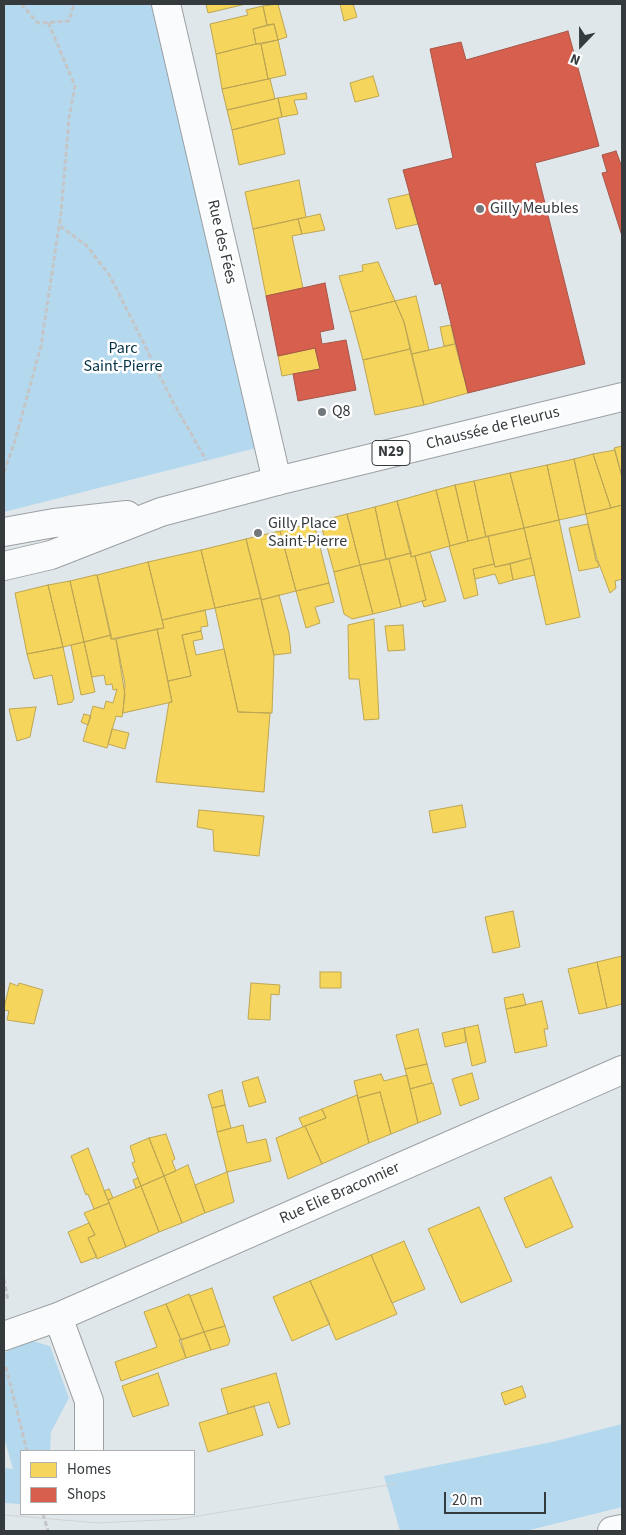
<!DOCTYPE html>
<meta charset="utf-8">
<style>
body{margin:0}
#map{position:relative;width:626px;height:1535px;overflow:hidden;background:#e0e7eb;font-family:"Source Sans 3",sans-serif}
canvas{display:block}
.frame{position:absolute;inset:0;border:5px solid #353a3d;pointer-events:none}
.legend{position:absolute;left:20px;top:1450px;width:175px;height:65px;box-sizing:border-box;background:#fff;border:1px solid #aeb0b1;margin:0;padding:6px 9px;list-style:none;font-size:15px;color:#353a3d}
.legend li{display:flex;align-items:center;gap:10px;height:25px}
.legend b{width:25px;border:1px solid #aeb0b1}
.north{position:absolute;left:556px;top:20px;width:50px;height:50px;-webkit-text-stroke:4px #fff;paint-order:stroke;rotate:202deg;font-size:14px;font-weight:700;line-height:20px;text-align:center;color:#353a3d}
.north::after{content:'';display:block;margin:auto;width:18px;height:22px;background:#353a3d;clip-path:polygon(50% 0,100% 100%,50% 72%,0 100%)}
.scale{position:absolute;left:444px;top:1492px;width:102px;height:22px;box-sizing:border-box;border:2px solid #353a3d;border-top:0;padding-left:6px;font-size:15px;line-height:18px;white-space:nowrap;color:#353a3d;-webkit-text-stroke:4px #fff;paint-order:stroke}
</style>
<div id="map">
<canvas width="626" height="1535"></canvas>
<div class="frame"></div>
<ul class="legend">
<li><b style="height:14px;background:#f6d55c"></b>Homes</li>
<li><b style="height:14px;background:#d6604d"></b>Shops</li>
</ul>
<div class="north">N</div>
<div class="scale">20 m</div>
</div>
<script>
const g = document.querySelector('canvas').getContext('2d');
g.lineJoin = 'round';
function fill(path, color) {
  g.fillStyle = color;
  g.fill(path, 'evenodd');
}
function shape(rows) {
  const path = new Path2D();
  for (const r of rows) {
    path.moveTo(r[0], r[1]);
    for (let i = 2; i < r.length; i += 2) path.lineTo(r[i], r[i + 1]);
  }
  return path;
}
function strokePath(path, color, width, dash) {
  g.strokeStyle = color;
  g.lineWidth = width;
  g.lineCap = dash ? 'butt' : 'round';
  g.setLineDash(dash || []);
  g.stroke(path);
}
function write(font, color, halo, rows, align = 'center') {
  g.font = font + ' "Source Sans 3",sans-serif';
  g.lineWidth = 5;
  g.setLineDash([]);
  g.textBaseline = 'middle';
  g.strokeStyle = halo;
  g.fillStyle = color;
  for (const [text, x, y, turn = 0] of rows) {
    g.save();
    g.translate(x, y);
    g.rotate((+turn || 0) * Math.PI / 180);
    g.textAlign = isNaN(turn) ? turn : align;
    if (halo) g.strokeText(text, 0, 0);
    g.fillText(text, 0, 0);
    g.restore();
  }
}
fill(shape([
 [4,4,165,4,264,446,4,512],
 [29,1340,50,1346,69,1398,51,1432,50,1451,21,1451,21,1504,4,1503,4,1468,13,1469,4,1438,4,1353],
 [622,1424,622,1507,526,1531,400,1531,384,1476,552,1442]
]), '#b4d9ee');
const homes = shape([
 [206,4,246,4,208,13,206,4],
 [278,4,287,37,278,40,274,24,267,25,263,6,278,4],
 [340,4,353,4,357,17,344,21,340,4],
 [263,6,267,25,253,29,256,44,216,54,210,24,248,15,246,10,263,6],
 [274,24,278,40,256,44,253,29,274,24],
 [278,40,286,75,268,79,261,44,278,40],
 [256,44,261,44,268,79,222,89,216,54,256,44],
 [373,76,379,96,355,102,350,83,373,76],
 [268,79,270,79,275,99,227,110,222,89,268,79],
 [306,93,307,99,294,100,298,114,282,117,278,98,306,93],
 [278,98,282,117,232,130,227,110,278,98],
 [278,118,285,154,239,165,232,130,278,118],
 [299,180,306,217,253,229,245,192,299,180],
 [409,194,418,224,396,229,388,199,409,194],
 [320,214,325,230,302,234,298,219,320,214],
 [298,219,302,234,292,236,303,288,266,296,253,229,298,219],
 [378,262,395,301,350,312,339,276,363,271,362,265,378,262],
 [416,296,429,350,412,354,404,322,395,301,416,296],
 [395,301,404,322,410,349,363,360,350,312,395,301],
 [451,325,455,344,444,346,440,327,451,325],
 [455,344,468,393,424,405,412,354,455,344],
 [315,348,320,369,282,376,278,356,315,348],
 [410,349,424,405,375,415,363,360,410,349],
 [622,446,622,477,614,448,622,446],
 [615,450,622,477,622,505,611,508,593,454,615,450],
 [593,454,611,508,586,514,574,459,593,454],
 [574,459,586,514,559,520,547,465,574,459],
 [547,465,559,520,524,528,510,473,547,465],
 [510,473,524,528,486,537,474,481,510,473],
 [474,481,486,537,468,541,455,485,474,481],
 [455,485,468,541,450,546,436,490,455,485],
 [436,490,450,546,411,557,397,501,436,490],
 [397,501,411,553,386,559,375,507,397,501],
 [622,505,622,579,615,581,616,588,610,593,598,561,596,561,586,514,622,505],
 [375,507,386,559,360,565,347,514,375,507],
 [347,514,360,565,334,572,320,521,347,514],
 [559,520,580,617,546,625,524,528,559,520],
 [314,523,329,583,296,591,280,531,314,523],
 [588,524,599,567,579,571,569,528,588,524],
 [524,528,531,558,495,567,488,536,524,528],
 [280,531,296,591,261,600,246,539,280,531],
 [488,536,494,564,473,569,478,595,464,599,449,546,488,536],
 [246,539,261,598,215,608,201,550,246,539],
 [201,550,215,608,162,620,148,562,201,550],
 [430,552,446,601,424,607,422,601,426,600,415,556,430,552],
 [411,553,411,557,415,556,426,600,401,607,389,559,411,553],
 [531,558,535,575,513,580,510,564,531,558],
 [389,559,401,607,373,614,360,565,389,559],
 [148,562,164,628,111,639,97,575,148,562],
 [494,564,495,567,510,564,513,580,499,584,495,574,475,579,473,569,494,564],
 [360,565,373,614,352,619,344,614,334,572,360,565],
 [95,575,97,575,111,635,84,642,70,581,95,575],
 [70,581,84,642,63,647,48,585,70,581],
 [329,583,334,602,315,607,320,623,306,628,296,591,329,583],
 [48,585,63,647,27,654,15,593,48,585],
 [279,595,289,633,291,653,274,655,261,600,279,595],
 [261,598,274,655,272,713,238,712,215,608,261,598],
 [205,610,208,626,201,627,201,631,182,635,191,676,168,681,157,629,164,628,162,620,205,610],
 [374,619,379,719,364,720,359,679,349,679,348,625,374,619],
 [403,625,405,650,388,651,385,626,403,625],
 [157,629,172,702,123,713,125,684,116,639,157,629],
 [201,631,203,639,193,641,196,655,224,649,238,712,270,713,264,792,156,782,169,702,172,702,168,681,191,676,182,635,201,631],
 [111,635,111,639,116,639,125,695,122,717,116,716,107,748,83,741,93,706,104,709,106,701,113,703,117,689,113,690,112,684,106,685,104,675,92,677,84,642,111,635],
 [84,642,95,692,81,695,71,645,84,642],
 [63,647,74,698,72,702,58,705,52,675,34,679,27,654,63,647],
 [36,707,30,737,17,741,9,709,36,707],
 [84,714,91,716,88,725,81,722,84,714],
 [112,729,129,733,125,749,108,744,112,729],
 [462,805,466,827,433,833,429,811,462,805],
 [199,810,264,816,259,856,214,851,213,830,197,827,199,810],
 [513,911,520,947,493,953,485,917,513,911],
 [622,956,622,1004,607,1008,597,962,622,956],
 [597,962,607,1008,579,1014,568,969,597,962],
 [320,972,341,972,341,988,320,988,320,972],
 [10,983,18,986,19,983,43,990,34,1024,7,1020,9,1011,4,1010,4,1008,10,983],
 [251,983,280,985,279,995,271,994,270,1020,248,1019,251,983],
 [523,994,526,1005,506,1009,504,998,523,994],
 [542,1001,548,1029,544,1029,547,1046,515,1053,506,1009,542,1001],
 [478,1025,486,1062,472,1066,464,1028,478,1025],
 [464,1028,466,1042,445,1047,442,1033,464,1028],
 [418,1029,427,1064,405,1069,396,1035,418,1029],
 [427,1064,432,1083,410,1089,405,1069,427,1064],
 [472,1073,479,1099,460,1106,452,1079,472,1073],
 [381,1074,384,1081,407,1075,418,1123,391,1134,380,1092,358,1098,354,1081,381,1074],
 [258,1077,266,1102,249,1107,242,1082,258,1077],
 [431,1083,433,1083,441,1114,418,1123,410,1089,431,1083],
 [222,1090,225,1105,212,1108,208,1095,222,1090],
 [380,1092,391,1134,369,1143,358,1098,380,1092],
 [357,1095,369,1143,322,1164,305,1126,326,1118,322,1109,357,1095],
 [225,1105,231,1128,217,1132,212,1108,225,1105],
 [322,1109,326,1118,303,1127,299,1118,322,1109],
 [243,1125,247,1143,266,1139,271,1161,227,1172,217,1132,243,1125],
 [305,1126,322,1164,288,1179,276,1138,305,1126],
 [166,1134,175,1159,172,1161,176,1171,164,1176,149,1138,166,1134],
 [149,1138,164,1176,141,1186,132,1163,135,1162,130,1146,149,1138],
 [88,1148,109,1203,94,1209,88,1194,86,1195,71,1156,88,1148],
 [188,1165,205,1213,182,1223,164,1176,188,1165],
 [227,1172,234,1202,205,1213,195,1185,227,1172],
 [164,1176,182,1223,159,1232,141,1186,164,1176],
 [551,1177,573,1227,526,1248,504,1198,551,1177],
 [138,1178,141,1186,136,1188,133,1180,138,1178],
 [141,1186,159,1232,126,1247,108,1200,141,1186],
 [109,1189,113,1198,108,1200,104,1191,109,1189],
 [109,1203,126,1247,97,1259,88,1238,95,1235,84,1213,109,1203],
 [479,1207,512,1281,461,1303,428,1229,479,1207],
 [89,1223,95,1235,88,1238,97,1257,81,1263,68,1232,89,1223],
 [404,1241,425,1289,392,1303,371,1255,404,1241],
 [371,1255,397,1314,336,1340,310,1281,371,1255],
 [310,1281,330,1324,292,1341,273,1297,310,1281],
 [212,1288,225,1326,204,1332,190,1296,212,1288],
 [189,1294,204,1332,181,1340,166,1304,189,1294],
 [166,1304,181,1340,186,1358,121,1381,115,1362,157,1347,144,1312,166,1304],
 [225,1326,230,1341,228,1345,211,1350,204,1332,225,1326],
 [204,1332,211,1350,186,1358,179,1340,204,1332],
 [158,1373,169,1405,133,1417,122,1386,158,1373],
 [276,1373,290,1424,278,1428,269,1402,228,1414,221,1389,276,1373],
 [522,1386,526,1397,505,1405,501,1393,522,1386],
 [254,1406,263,1435,208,1452,199,1423,254,1406]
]);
fill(homes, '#f6d55c');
strokePath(homes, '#bca653', 1);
const shops = shape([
 [568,31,599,146,535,163,585,364,468,393,441,283,435,285,403,170,453,158,430,49,461,42,466,60,568,31],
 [616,151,622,167,622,236,602,173,607,172,602,155,616,151],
 [325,283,334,329,320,332,322,344,346,340,356,390,298,401,293,374,320,369,315,348,278,356,266,296,325,283]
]);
fill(shops, '#d6604d');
strokePath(shops, '#a65548', 1);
const minor = shape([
 [166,4,277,481],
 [58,1317,89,1401,89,1451],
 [4,1336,58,1317,622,1070],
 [612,1531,622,1529]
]);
const major = shape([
 [4,532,54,523,127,515],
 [4,566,51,555,161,512,277,481,622,397]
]);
strokePath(minor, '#9ba0a3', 30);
strokePath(major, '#9ba0a3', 30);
strokePath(shape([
 [21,4,38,23,69,21,74,4],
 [60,226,87,246,110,276,173,402,206,460],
 [4,472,14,444,41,346,61,213,69,118,75,86,48,22],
 [4,1279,8,1301],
 [6,1367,27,1451]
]), '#c4c5c7', 3, [5, 2.5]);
strokePath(minor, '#fafbfc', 28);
strokePath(major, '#fafbfc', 28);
strokePath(shape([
 [4,1515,98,1523,180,1519,394,1484],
 [398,1531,405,1530]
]), '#d0d2d2', 1);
strokePath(shape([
 [43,1514,48,1531]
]), '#c4c5c7', 3, [5, 2.5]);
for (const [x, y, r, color] of [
 [480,209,5,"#71777a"],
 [322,412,5,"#71777a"],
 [258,533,5,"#71777a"]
]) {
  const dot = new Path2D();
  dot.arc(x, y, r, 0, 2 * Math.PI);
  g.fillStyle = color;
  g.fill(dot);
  strokePath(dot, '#fff', 2);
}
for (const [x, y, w] of [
 [391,453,38]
]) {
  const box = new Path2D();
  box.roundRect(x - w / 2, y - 12.5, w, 25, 4);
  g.fillStyle = '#fff';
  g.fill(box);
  strokePath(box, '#353a3d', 1);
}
write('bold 15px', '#353a3d', null, [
 ["N29",391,453]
]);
write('16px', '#353a3d', '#fff', [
 ["Gilly Meubles",490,209],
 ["Q8",332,412],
 ["Gilly Place",268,524],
 ["Saint-Pierre",268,542]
], 'left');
write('16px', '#353a3d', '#fff', [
 ["Rue des Fées",221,242,77],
 ["Chaussée de Fleurus",493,429,-14],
 ["Rue Elie Braconnier",340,1194,-24]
]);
write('16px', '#023147', '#fff', [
 ["Parc",123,349],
 ["Saint-Pierre",123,367]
]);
</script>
